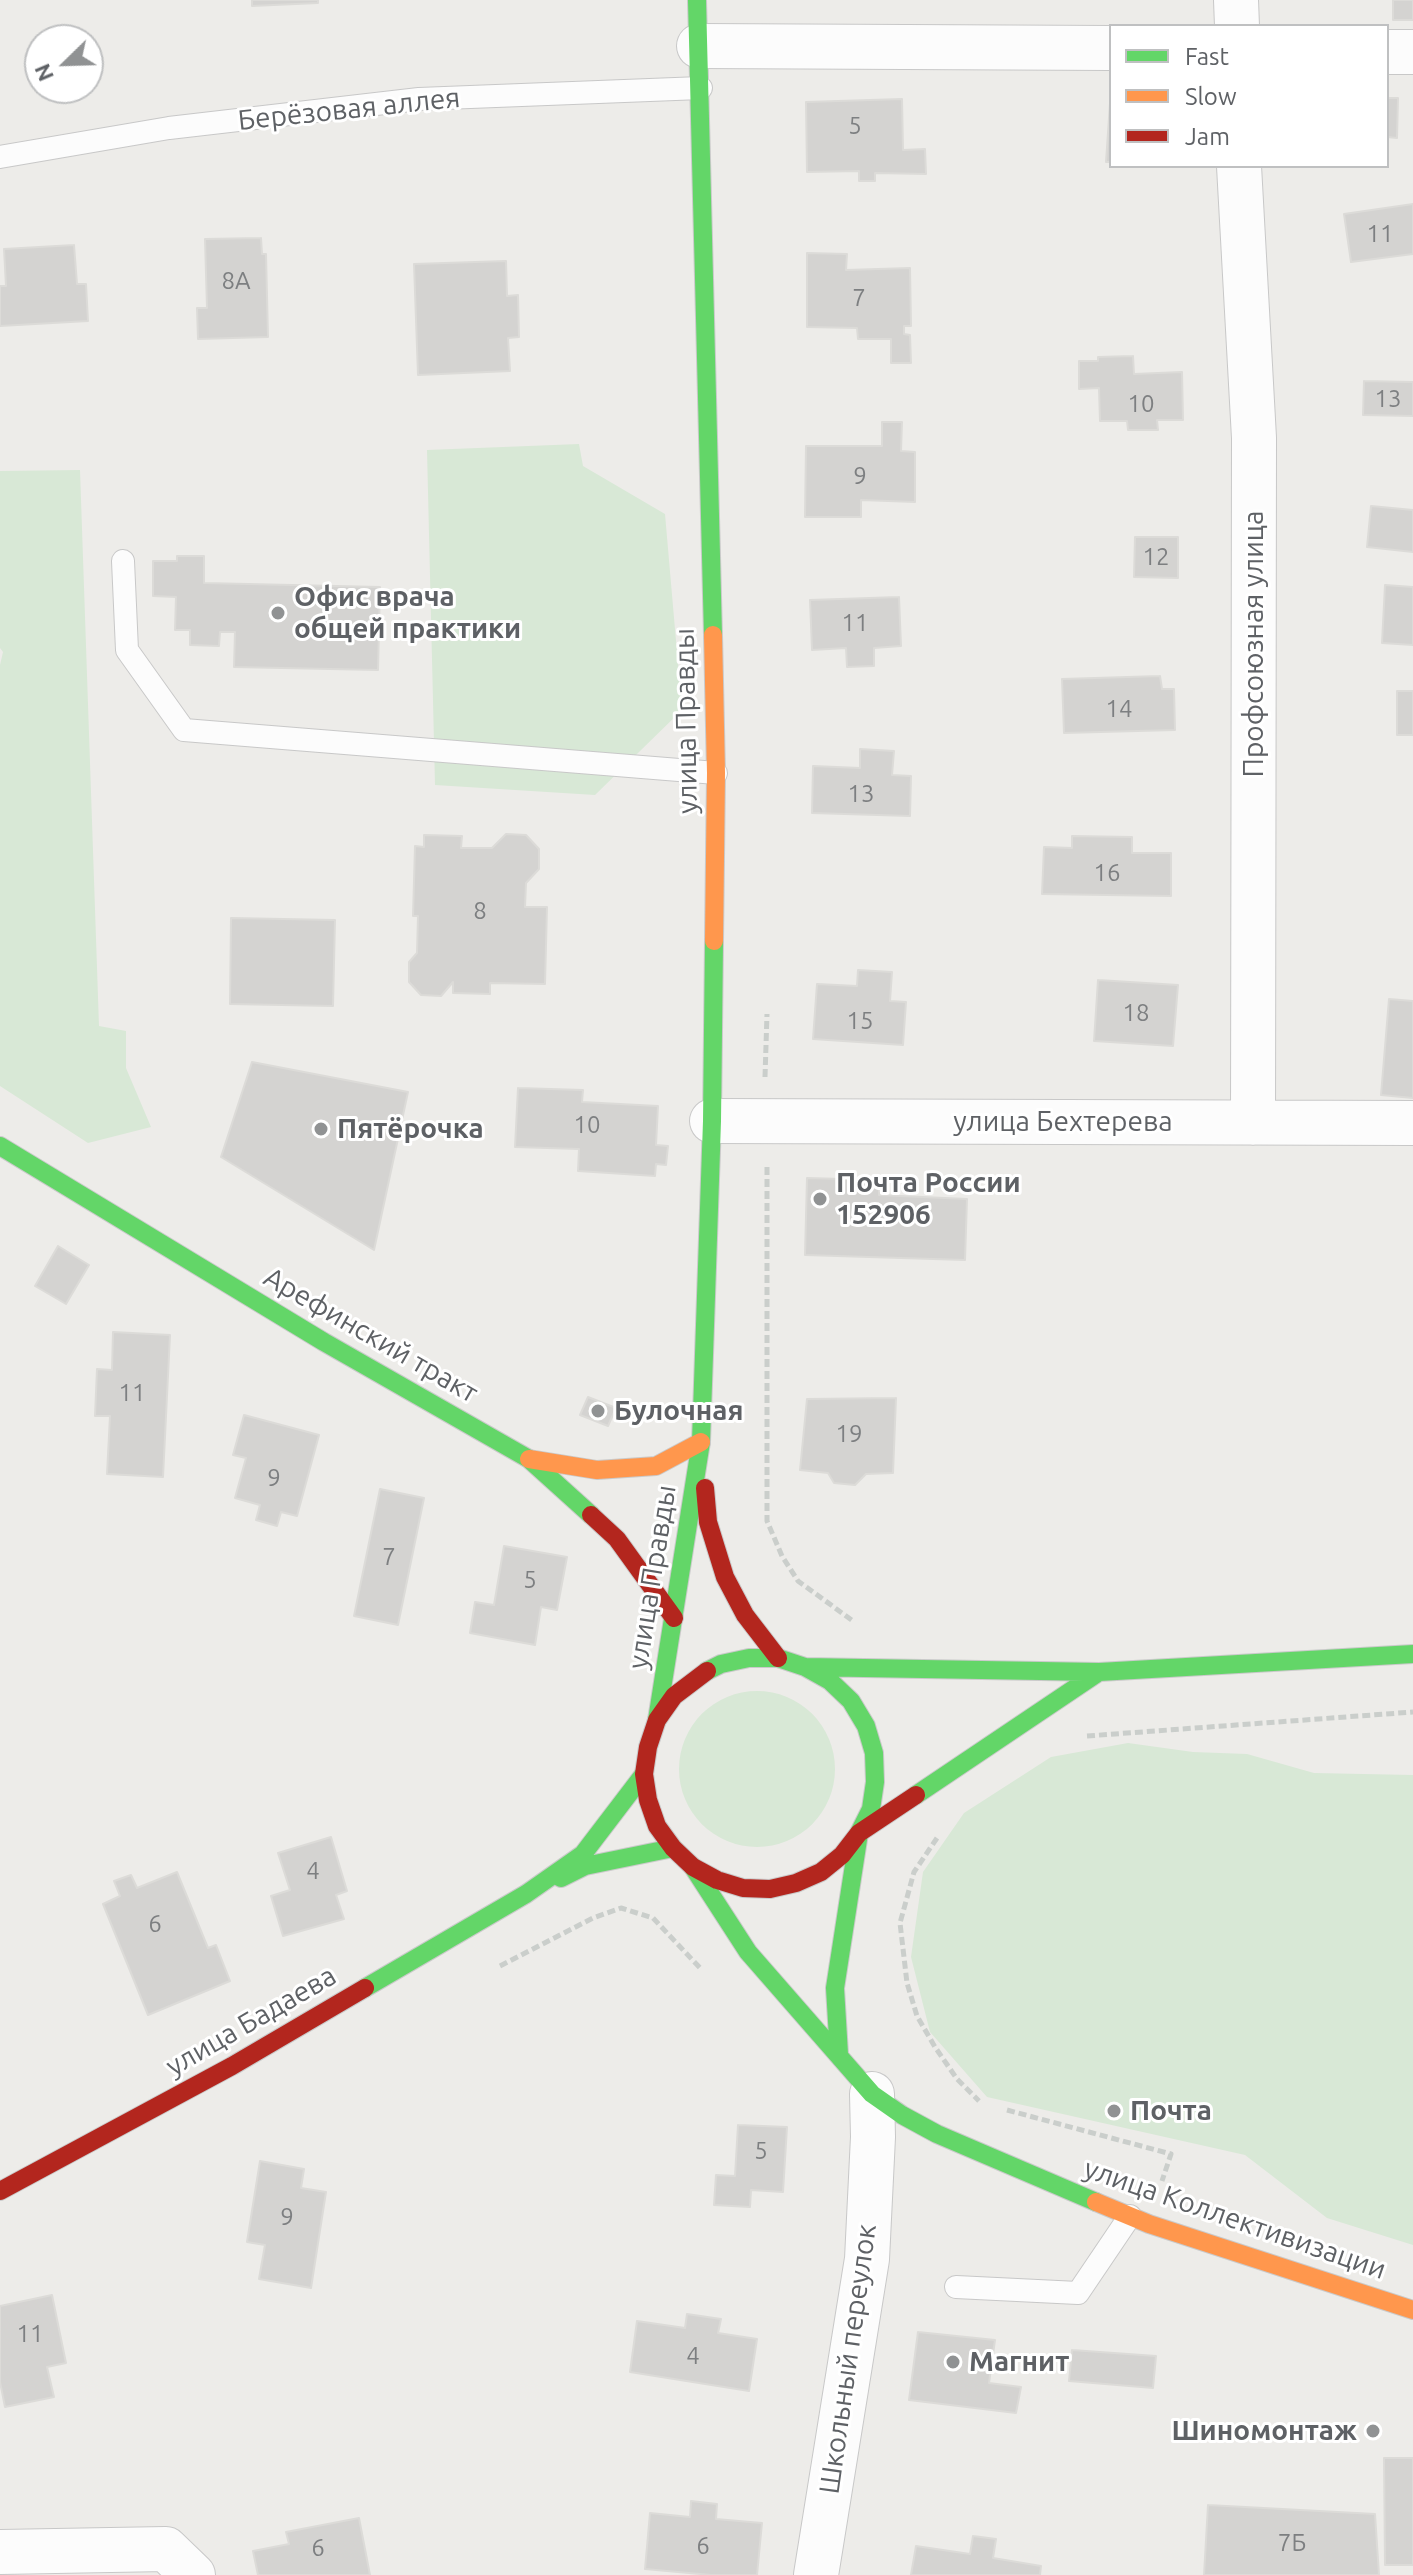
<!DOCTYPE html>
<meta charset="utf-8">
<style>
body{margin:0}
#map{position:relative;width:1413px;height:2575px;overflow:hidden;background:#edece9;font-family:Ubuntu,sans-serif}
canvas{display:block}
.legend{position:absolute;left:1109px;top:24px;width:280px;height:144px;box-sizing:border-box;background:#fff;border:2px solid #bfc0c1;margin:0;padding:10px 14px;list-style:none;font-size:24px;color:#5e6165}
.legend li{display:flex;align-items:center;gap:16px;height:40px}
.legend b{width:40px;border:2px solid #bfc0c1}
.north{position:absolute;left:24px;top:24px;width:80px;height:80px;box-sizing:border-box;background:#fff;border:2px solid #bfc0c1;border-radius:50%;rotate:247deg;font-size:22px;font-weight:700;line-height:32px;text-align:center;color:#5e6165}
.north::after{content:'';display:block;margin:auto;width:28px;height:36px;background:#909293;clip-path:polygon(50% 0,100% 100%,50% 72%,0 100%)}
</style>
<div id="map">
<canvas width="1413" height="2575"></canvas>
<ul class="legend">
<li><b style="height:10px;background:#63d668"></b>Fast</li>
<li><b style="height:10px;background:#ff974d"></b>Slow</li>
<li><b style="height:10px;background:#b3261e"></b>Jam</li>
</ul>
<div class="north">N</div>
</div>
<script>
const g = document.querySelector('canvas').getContext('2d');
g.lineJoin = 'round';
function fill(path, color) {
  g.fillStyle = color;
  g.fill(path, 'evenodd');
}
function shape(rows) {
  const path = new Path2D();
  for (const r of rows) {
    if (r.length === 3) {
      path.moveTo(r[0] + r[2], r[1]);
      path.arc(r[0], r[1], r[2], 0, 2 * Math.PI);
      continue;
    }
    path.moveTo(r[0], r[1]);
    for (let i = 2; i < r.length; i += 2) path.lineTo(r[i], r[i + 1]);
  }
  return path;
}
function strokePath(path, color, width, dash) {
  g.strokeStyle = color;
  g.lineWidth = width;
  g.lineCap = dash ? 'butt' : 'round';
  g.setLineDash(dash || []);
  g.stroke(path);
}
function write(font, color, halo, rows, align = 'center') {
  g.font = font + ' Ubuntu,sans-serif';
  g.lineWidth = 6;
  g.setLineDash([]);
  g.textBaseline = 'middle';
  g.strokeStyle = halo;
  g.fillStyle = color;
  for (const [text, x, y, turn = 0] of rows) {
    g.save();
    g.translate(x, y);
    g.rotate((+turn || 0) * Math.PI / 180);
    g.textAlign = isNaN(turn) ? turn : align;
    if (halo) g.strokeText(text, 0, 0);
    g.fillText(text, 0, 0);
    g.restore();
  }
}
fill(shape([
 [579,444,583,466,665,514,682,710,595,795,435,785,427,450],
 [80,470,99,1026,126,1031,126,1068,151,1127,88,1143,0,1086,0,665,3,652,0,648,0,471],
 [757,1769,78],
 [1128,1743,1193,1752,1247,1754,1314,1773,1413,1775,1413,2245,1327,2218,1245,2155,987,2097,930,2032,911,1957,923,1872,964,1813,1051,1757]
]), '#d8e8d6');
const building = shape([
 [252,0,318,0,318,3,252,6,252,0],
 [1393,0,1413,0,1413,20,1393,20,1393,0],
 [1387,98,1398,98,1397,138,1387,137,1387,98],
 [902,99,903,150,925,149,926,174,875,173,875,181,859,181,859,171,807,172,806,102,902,99],
 [1110,103,1111,103,1111,162,1106,162,1110,103],
 [1413,204,1413,254,1351,262,1344,214,1413,204],
 [261,238,262,254,266,254,268,337,198,339,197,308,207,308,205,239,261,238],
 [74,245,77,284,86,284,88,321,0,326,0,286,6,286,4,249,74,245],
 [807,253,847,254,846,270,910,268,911,326,904,326,904,334,910,335,911,363,891,363,891,339,858,339,857,328,807,327,807,253],
 [506,261,507,296,518,295,519,337,508,338,510,371,418,375,414,264,506,261],
 [1133,356,1134,374,1182,372,1183,420,1157,420,1158,430,1128,430,1127,421,1100,421,1099,388,1079,389,1079,361,1098,361,1098,357,1133,356],
 [1364,381,1413,382,1413,416,1363,415,1364,381],
 [882,422,902,422,901,451,915,452,915,502,861,500,861,517,805,517,806,446,882,446,882,422],
 [1371,506,1413,510,1413,552,1367,547,1371,506],
 [1135,537,1178,537,1178,578,1134,577,1135,537],
 [177,556,204,556,204,583,380,587,378,670,234,667,235,632,220,632,219,646,190,645,190,630,175,630,176,597,153,596,153,561,177,561,177,556],
 [1385,585,1413,587,1413,645,1382,643,1385,585],
 [899,597,901,646,874,648,874,666,847,667,846,648,812,650,810,600,899,597],
 [1160,676,1162,689,1174,689,1175,730,1064,733,1062,679,1160,676],
 [1397,691,1413,691,1413,735,1397,735,1397,691],
 [860,749,894,751,892,775,911,776,910,816,812,813,813,766,860,768,860,749],
 [506,834,526,835,539,849,539,869,526,883,525,907,547,907,545,984,490,983,490,994,453,993,453,982,441,996,421,995,409,982,409,962,417,953,418,916,413,916,415,846,424,847,424,835,462,836,461,848,492,848,506,834],
 [1072,836,1132,837,1132,853,1171,853,1171,896,1042,894,1044,847,1072,848,1072,836],
 [231,918,335,920,333,1006,230,1004,231,918],
 [858,970,892,972,890,1001,906,1002,903,1045,813,1039,817,984,857,986,858,970],
 [1098,980,1178,985,1173,1046,1094,1041,1098,980],
 [1389,999,1413,1001,1413,1098,1381,1095,1389,999],
 [252,1062,408,1092,374,1250,221,1157,252,1062],
 [518,1088,583,1090,582,1102,658,1106,656,1145,668,1146,666,1165,656,1164,655,1176,578,1171,579,1149,515,1147,518,1088],
 [807,1178,879,1180,879,1195,967,1199,965,1260,805,1255,807,1178],
 [58,1246,89,1265,66,1304,35,1286,58,1246],
 [113,1332,170,1335,163,1477,107,1474,110,1416,95,1416,97,1369,112,1370,113,1332],
 [588,1397,616,1408,608,1426,580,1415,588,1397],
 [896,1398,893,1473,866,1474,855,1485,834,1483,828,1473,800,1470,807,1399,896,1398],
 [244,1415,319,1435,297,1516,281,1512,277,1526,256,1520,260,1505,235,1498,246,1458,233,1455,244,1415],
 [380,1489,424,1498,398,1625,354,1616,380,1489],
 [504,1546,567,1557,557,1610,541,1607,535,1645,470,1633,475,1602,494,1605,504,1546],
 [331,1837,347,1891,336,1895,344,1919,283,1936,271,1896,290,1890,278,1853,331,1837],
 [177,1872,208,1948,216,1945,230,1981,148,2015,103,1904,120,1896,114,1881,131,1875,137,1888,177,1872],
 [738,2125,787,2127,783,2192,751,2190,750,2207,714,2205,716,2175,735,2176,738,2125],
 [260,2161,304,2169,301,2188,326,2192,311,2288,259,2279,265,2245,247,2242,260,2161],
 [52,2295,66,2363,47,2367,54,2397,5,2407,0,2382,0,2306,52,2295],
 [687,2314,721,2319,718,2333,757,2339,749,2391,630,2372,637,2321,685,2328,687,2314],
 [918,2332,995,2340,989,2383,1021,2387,1016,2413,909,2400,918,2332],
 [1072,2350,1156,2356,1153,2388,1069,2381,1072,2350],
 [1384,2458,1413,2458,1413,2565,1385,2565,1384,2458],
 [691,2501,717,2504,716,2519,762,2523,757,2575,711,2575,645,2569,650,2513,690,2517,691,2501],
 [1208,2505,1375,2514,1379,2575,1204,2575,1208,2505],
 [359,2518,370,2575,258,2575,253,2551,289,2544,286,2532,359,2518],
 [973,2536,996,2539,993,2558,1041,2566,1040,2575,911,2575,916,2546,970,2554,973,2536]
]);
fill(building, '#d4d3d1');
strokePath(building, '#dcdbd8', 2);
const lane = shape([
 [0,157,169,128,419,99,701,88],
 [123,561,127,650,184,730,716,773],
 [956,2287,1078,2293,1130,2216]
]);
const street = shape([
 [1236,0,1237,26],
 [699,46,1111,48],
 [1387,52,1413,52],
 [1239,166,1254,438,1253,1123],
 [712,1121,1413,1123],
 [0,2552,166,2549,193,2575],
 [816,2575,867,2259,873,2137,872,2094]
]);
const fast = shape([
 [697,0,713,635],
 [0,1146,324,1342,529,1459,591,1515],
 [805,1667,1099,1672,1413,1654],
 [707,1671,721,1664,749,1658,778,1658,805,1667,830,1681,851,1701,866,1726,874,1753,875,1782,871,1809,859,1833,835,1988,839,2054],
 [657,1720,701,1442,712,1121,714,941],
 [916,1795,1099,1672],
 [693,1867,748,1952,872,2094,902,2115,937,2134,1096,2202],
 [561,1878,585,1866,673,1848],
 [365,1988,526,1894,583,1854,644,1774]
]);
const slow = shape([
 [713,635,716,773,714,941],
 [529,1459,597,1470,656,1466,701,1442],
 [1096,2202,1149,2224,1413,2310]
]);
const jam = shape([
 [705,1488,708,1522,725,1577,745,1615,778,1658],
 [591,1515,617,1539,674,1618],
 [707,1671,674,1696,657,1720,648,1747,644,1774,648,1800,657,1826,673,1848,693,1867,717,1880,743,1888,770,1889,796,1883,821,1872,842,1855,859,1833,916,1795],
 [0,2191,232,2066,365,1988]
]);
strokePath(lane, '#c8c8c8', 24);
strokePath(street, '#c8c8c8', 46);
strokePath(fast, '#cacaca', 20);
strokePath(slow, '#cacaca', 20);
strokePath(jam, '#cacaca', 20);
strokePath(shape([
 [765,1077,767,1014],
 [767,1167,767,1521,782,1556,798,1581,853,1621],
 [1087,1736,1413,1712],
 [937,1838,914,1872,900,1923,907,1983,917,2016,935,2047,957,2079,979,2101],
 [500,1966,593,1918,621,1908,653,1918,701,1969],
 [1007,2110,1171,2154,1162,2181]
]), '#cacecb', 5, [8, 4]);
strokePath(lane, '#fcfcfc', 22);
strokePath(street, '#fcfcfc', 44);
strokePath(fast, '#63d668', 18);
strokePath(slow, '#ff974d', 18);
strokePath(jam, '#b3261e', 18);
for (const [x, y, r, color] of [
 [278,613,8,"#909293"],
 [321,1129,8,"#909293"],
 [820,1199,8,"#909293"],
 [598,1411,8,"#909293"],
 [1114,2111,8,"#909293"],
 [953,2362,8,"#909293"],
 [1373,2431,8,"#909293"]
]) {
  const dot = new Path2D();
  dot.arc(x, y, r, 0, 2 * Math.PI);
  g.fillStyle = color;
  g.fill(dot);
  strokePath(dot, '#fff', 3);
}
write('24px', '#7d7f81', null, [
 ["5",855,126],
 ["11",1380,234],
 ["8А",236,281],
 ["7",859,298],
 ["13",1388,399],
 ["10",1141,404],
 ["9",860,476],
 ["12",1156,557],
 ["11",855,623],
 ["14",1119,709],
 ["13",861,794],
 ["16",1107,873],
 ["8",480,911],
 ["18",1136,1013],
 ["15",860,1021],
 ["10",587,1125],
 ["11",132,1393],
 ["19",849,1434],
 ["9",274,1478],
 ["7",389,1557],
 ["5",530,1580],
 ["4",313,1871],
 ["6",155,1924],
 ["5",761,2151],
 ["9",287,2217],
 ["11",30,2334],
 ["4",693,2356],
 ["7Б",1292,2543],
 ["6",703,2546],
 ["6",318,2548]
]);
write('28px', '#5e6165', '#fff', [
 ["Берёзовая аллея",349,109,-6],
 ["Профсоюзная улица",1254,644,-90],
 ["улица Правды",686,721,-91],
 ["улица Бехтерева",1063,1122],
 ["Арефинский тракт",371,1335,30],
 ["улица Правды",652,1577,-81],
 ["улица Бадаева",251,2021,-30],
 ["улица Коллективизации",1235,2219,19],
 ["Школьный переулок",848,2359,-82]
]);
write('bold 28px', '#5e6165', '#fff', [
 ["Офис врача",294,597],
 ["общей практики",294,629],
 ["Пятёрочка",337,1129],
 ["Почта России",836,1183],
 ["152906",836,1215],
 ["Булочная",614,1411],
 ["Почта",1130,2111],
 ["Магнит",969,2362],
 ["Шиномонтаж",1357,2431,"right"]
], 'left');
</script>
